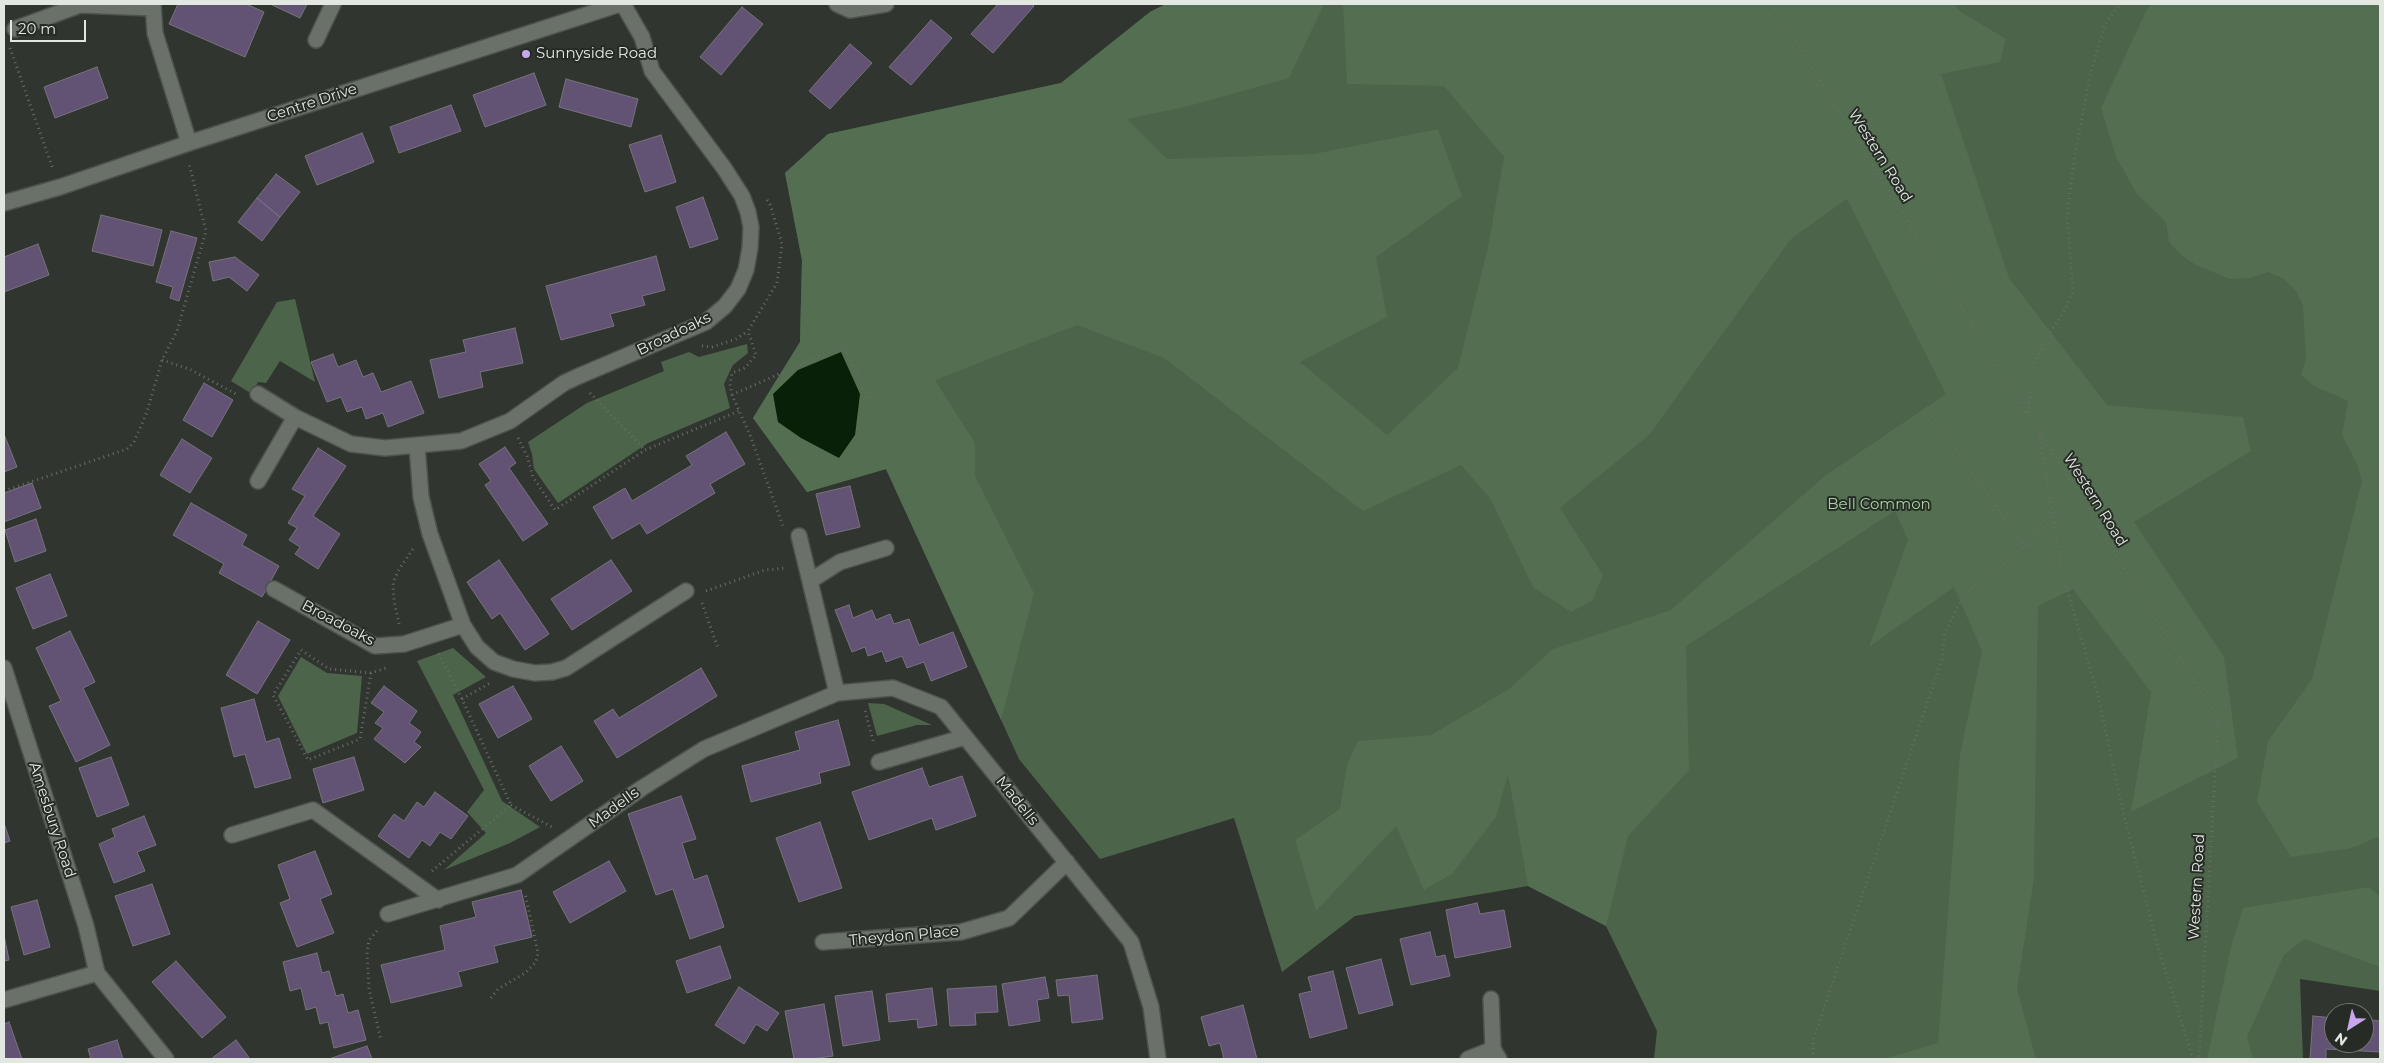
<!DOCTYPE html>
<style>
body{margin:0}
#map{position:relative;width:2384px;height:1063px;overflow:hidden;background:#30362f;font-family:Montserrat,sans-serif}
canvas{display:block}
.frame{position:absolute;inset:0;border:5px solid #e2e7e2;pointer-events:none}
.north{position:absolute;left:2324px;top:1003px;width:50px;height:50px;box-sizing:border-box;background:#262c25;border:1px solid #717771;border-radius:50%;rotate:215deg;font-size:14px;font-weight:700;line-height:20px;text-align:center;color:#e2e7e2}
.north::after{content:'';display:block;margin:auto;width:18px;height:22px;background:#c7a6ef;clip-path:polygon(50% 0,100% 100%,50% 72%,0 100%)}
.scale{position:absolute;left:10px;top:20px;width:76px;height:22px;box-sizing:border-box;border:2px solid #e2e7e2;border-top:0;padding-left:6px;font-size:15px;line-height:18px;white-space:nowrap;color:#e2e7e2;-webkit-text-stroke:4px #262c25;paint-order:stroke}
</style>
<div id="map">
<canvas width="2384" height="1063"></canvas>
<div class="frame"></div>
<div class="north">N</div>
<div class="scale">20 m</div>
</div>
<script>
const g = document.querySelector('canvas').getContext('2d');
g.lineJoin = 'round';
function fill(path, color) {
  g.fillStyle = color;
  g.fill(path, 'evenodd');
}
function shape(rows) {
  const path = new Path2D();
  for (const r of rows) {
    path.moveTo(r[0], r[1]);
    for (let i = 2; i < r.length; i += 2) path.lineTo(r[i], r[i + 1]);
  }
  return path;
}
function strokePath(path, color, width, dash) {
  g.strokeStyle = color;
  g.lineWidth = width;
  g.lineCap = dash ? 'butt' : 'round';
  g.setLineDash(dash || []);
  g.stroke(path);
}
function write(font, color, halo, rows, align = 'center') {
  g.font = font + ' Montserrat,sans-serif';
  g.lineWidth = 4;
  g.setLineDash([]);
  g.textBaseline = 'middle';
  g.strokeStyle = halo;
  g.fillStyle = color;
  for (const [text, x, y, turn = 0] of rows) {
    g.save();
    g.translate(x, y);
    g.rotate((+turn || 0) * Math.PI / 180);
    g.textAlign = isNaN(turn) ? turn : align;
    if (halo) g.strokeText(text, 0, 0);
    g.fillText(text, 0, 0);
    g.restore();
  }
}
fill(shape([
 [1166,4,2380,4,2380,991,2300,979,2303,1059,1654,1059,1657,1031,1606,926,1528,886,1355,916,1282,972,1234,818,1100,859,1019,759,886,469,807,492,753,418,800,342,802,260,785,173,828,134,1061,83,1150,12],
 [295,299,315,382,280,361,266,383,258,382,252,394,231,381,277,302],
 [747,344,748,353,733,365,724,384,730,408,648,443,558,503,534,469,532,454,528,442,587,403,664,371,661,362,689,352,699,357],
 [453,648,486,677,453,695,502,801,540,827,510,843,444,870,486,833,467,812,484,790,417,661],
 [301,657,327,673,362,676,357,733,307,754,278,696],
 [868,703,884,704,932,725,917,725,877,736]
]), '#4c6449');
fill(shape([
 [1166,4,1324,4,1289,78,1189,106,1127,119,1167,159,1314,154,1438,129,1462,196,1376,257,1387,317,1300,362,1387,435,1458,368,1488,247,1504,157,1444,86,1347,84,1343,4,1954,4,1961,12,2006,39,2000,62,1941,74,2009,278,2107,405,2243,417,2251,451,2134,522,2224,657,2238,758,2131,812,2151,692,2073,589,2038,606,2034,879,2017,989,2036,1059,1884,1059,1938,1043,1960,754,1982,651,1954,587,1869,647,1908,540,1895,511,1686,646,1689,770,1628,836,1606,926,1528,886,1508,774,1496,817,1452,874,1424,890,1396,826,1316,911,1295,840,1340,809,1347,764,1358,741,1431,735,1509,689,1553,649,1671,610,1826,475,1946,394,1847,199,1791,239,1649,435,1560,508,1603,575,1592,601,1571,612,1533,587,1490,498,1461,465,1363,511,1164,358,1077,325,935,380,975,443,975,476,1034,593,1001,720,886,469,807,492,753,418,800,342,802,260,785,173,828,134,1061,83,1150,12],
 [2152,4,2380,4,2380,836,2352,848,2291,857,2257,802,2268,741,2312,679,2362,481,2357,464,2342,435,2348,401,2314,386,2301,375,2306,358,2303,306,2296,291,2284,279,2268,272,2250,278,2230,279,2196,265,2181,255,2169,242,2166,222,2137,194,2116,157,2101,108,2147,9],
 [2369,887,2380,897,2380,967,2304,939,2284,955,2247,1037,2253,1059,2207,1059,2231,947,2243,908]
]), '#536e50');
fill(shape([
 [841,352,860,394,855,435,839,458,801,438,778,422,773,394,798,370]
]), '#082007');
const building = shape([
 [178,4,246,4,264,12,245,57,169,24,178,4],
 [270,4,307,4,300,18,270,4],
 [998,4,1032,4,1034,6,993,53,971,34,998,4],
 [742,7,763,24,721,75,700,57,742,7],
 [931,20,952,38,911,85,889,67,931,20],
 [850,44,872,63,830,109,809,91,850,44],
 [97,67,108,98,55,118,44,87,97,67],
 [534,73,546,105,485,127,473,95,534,73],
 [566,79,638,99,631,127,559,107,566,79],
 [451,105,461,131,399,153,390,127,451,105],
 [362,133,374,162,317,185,305,156,362,133],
 [661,135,676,182,645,192,629,145,661,135],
 [276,174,300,192,280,217,257,198,276,174],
 [703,197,718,239,690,248,676,207,703,197],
 [257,198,280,217,262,241,238,222,257,198],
 [101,215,162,230,153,266,92,251,101,215],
 [171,231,197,238,179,301,170,298,173,287,156,282,171,231],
 [38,244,49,275,4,292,4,257,38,244],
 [656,256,665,290,642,296,645,305,610,314,614,326,561,340,546,286,656,256],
 [235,257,259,275,247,291,229,277,213,281,209,262,235,257],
 [515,328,523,363,480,372,483,387,439,398,430,360,466,352,463,340,515,328],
 [333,354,338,367,356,360,363,377,373,373,381,392,411,381,424,413,388,427,383,413,366,419,362,407,347,412,341,397,327,402,311,362,333,354],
 [204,383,233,400,212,437,183,420,204,383],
 [726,432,745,464,710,484,715,493,647,534,640,523,612,539,593,507,625,488,632,501,692,465,686,456,726,432],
 [4,434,17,467,4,472,4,434],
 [182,439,212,458,190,493,160,475,182,439],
 [505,447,516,463,509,468,548,524,523,541,485,485,491,481,479,464,505,447],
 [318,448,346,466,313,516,340,534,318,569,295,554,300,547,289,540,297,528,288,523,305,496,292,489,318,448],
 [32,483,41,508,4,522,4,493,32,483],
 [850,486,860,527,826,535,816,494,850,486],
 [191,503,247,535,242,545,279,566,262,597,219,573,224,564,173,535,191,503],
 [36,519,46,551,15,562,5,530,36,519],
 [499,560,549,634,525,650,500,613,492,619,467,582,499,560],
 [611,560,632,591,572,630,551,599,611,560],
 [50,574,67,616,33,629,16,588,50,574],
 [849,605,853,618,872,610,876,620,890,614,894,624,909,619,919,645,953,632,967,667,931,681,924,662,907,668,902,656,886,662,882,651,868,656,865,647,852,652,835,610,849,605],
 [258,621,290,640,257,694,226,675,258,621],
 [70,631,95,682,83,688,110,745,76,762,49,706,61,701,36,648,70,631],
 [701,668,717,696,617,758,594,721,613,709,619,718,701,668],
 [384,686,417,711,409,723,421,732,414,742,421,747,405,763,374,739,383,728,375,723,384,712,371,703,384,686],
 [513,686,532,719,498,738,479,704,513,686],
 [254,699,266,742,279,738,291,778,255,788,245,754,234,757,221,708,254,699],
 [838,720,850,765,819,773,821,783,751,802,742,766,800,750,795,732,838,720],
 [561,746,583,781,551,801,529,766,561,746],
 [111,757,129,805,97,817,79,768,111,757],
 [354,757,364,790,323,803,313,769,354,757],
 [922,768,929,787,962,776,976,816,936,830,932,818,869,840,852,792,922,768],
 [435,792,468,816,451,839,440,832,430,846,422,840,409,858,378,836,394,814,404,821,417,802,424,807,435,792],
 [681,796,696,839,682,843,694,880,707,875,724,927,690,939,673,889,656,895,628,814,681,796],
 [144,816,156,845,137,852,145,871,114,883,99,844,115,837,112,829,144,816],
 [820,822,842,888,799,902,776,838,820,822],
 [4,823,10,841,4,843,4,823],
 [315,851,332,894,320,899,334,933,297,947,280,903,290,899,278,865,315,851],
 [609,861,626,891,570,923,553,892,609,861],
 [152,884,170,934,133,946,115,896,152,884],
 [521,890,532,937,494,946,498,962,458,972,462,986,391,1003,381,965,445,950,440,926,476,917,472,902,521,890],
 [37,900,50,947,24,955,11,907,37,900],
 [1477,903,1480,914,1504,910,1511,947,1455,958,1446,910,1477,903],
 [1430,932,1436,957,1445,955,1450,976,1411,985,1400,939,1430,932],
 [4,935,9,960,4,961,4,935],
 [720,946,731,978,687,993,676,961,720,946],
 [317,953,322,973,329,971,336,996,343,994,348,1013,358,1010,366,1040,334,1048,328,1022,320,1024,316,1007,306,1010,301,988,290,991,283,962,317,953],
 [1381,959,1393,1005,1359,1014,1346,968,1381,959],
 [176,961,226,1017,202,1038,152,982,176,961],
 [1333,971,1347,1028,1310,1038,1299,994,1312,991,1308,977,1333,971],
 [1097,975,1103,1019,1072,1023,1069,995,1058,996,1056,980,1097,975],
 [1045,977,1049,998,1037,1000,1040,1021,1009,1026,1002,984,1045,977],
 [996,986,998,1012,975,1013,976,1025,950,1026,947,989,996,986],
 [739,987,779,1013,767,1031,756,1024,744,1044,715,1025,739,987],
 [932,988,937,1025,918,1028,917,1019,889,1022,886,994,932,988],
 [872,991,880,1040,843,1046,835,996,872,991],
 [824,1004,833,1056,812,1059,794,1059,785,1011,824,1004],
 [1243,1005,1257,1059,1224,1059,1220,1043,1209,1046,1201,1017,1243,1005],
 [2313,1016,2334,1018,2334,1043,2364,1043,2364,1019,2380,1021,2380,1052,2326,1049,2326,1059,2310,1059,2313,1016],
 [9,1022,22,1059,4,1059,4,1024,9,1022],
 [117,1040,123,1059,91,1059,88,1049,117,1040],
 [236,1040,250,1059,211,1059,236,1040],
 [367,1046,372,1059,329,1059,367,1046]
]);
fill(building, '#625374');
strokePath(building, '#77737d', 1);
const minor = shape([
 [153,4,155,33,189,143],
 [837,4,850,10,886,4],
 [15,29,80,5,152,8],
 [316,40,333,4],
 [4,203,60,187,189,143,620,4],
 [258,394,295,417,351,444,385,448,461,441,510,421,564,383,579,376,706,322,725,306,738,289,746,270,750,248,751,227,748,212,742,196,724,168,652,71,642,37,623,4],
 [417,446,421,497,430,534,463,625,477,647,494,662,513,669,535,673,552,672,566,668,686,591],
 [258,481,295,417],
 [799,536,837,693],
 [810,581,840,562,886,548],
 [274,589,375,646,404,644,463,625],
 [4,668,86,926,97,973,166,1059],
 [879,762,965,737],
 [232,835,313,810,438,900],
 [388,914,517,875,642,788,704,749,837,693,893,688,941,707,1131,942,1151,1007,1158,1059],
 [823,942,961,932,1009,918,1067,862],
 [1491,999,1493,1049,1499,1059],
 [4,1000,97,973],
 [1468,1059,1493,1049]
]);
strokePath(minor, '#4d524c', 18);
strokePath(shape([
 [1772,4,2218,718,2199,1059],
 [10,48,53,169],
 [767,200,770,204,782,244,777,283,748,331,756,355,745,368,732,373,730,384,732,395,750,435,783,526],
 [702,346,712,347,736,339,748,331],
 [162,360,189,369,238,395],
 [590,393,645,450],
 [732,395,844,345,869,400],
 [1926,408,2025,547],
 [2028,413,2034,364,2046,338,2063,314,2073,291,2067,217,2074,160,2090,76,2105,24,2120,4],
 [2039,433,2062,572,2097,692,2124,815,2157,944,2193,1059],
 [518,438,527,456,533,477,555,510,645,450,739,411],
 [4,491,127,449,134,442,147,412,162,360,177,331,206,231,189,164],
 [706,591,765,570,785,568],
 [702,603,718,648],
 [399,624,394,601,393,583,398,571,413,549],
 [371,673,329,669,301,650,273,695,308,760,360,739,371,673,389,667],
 [462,699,492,682],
 [865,711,874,744],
 [511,805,552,827],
 [432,871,511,805,462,699,438,653],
 [377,931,369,940,367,952,369,989,381,1040],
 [491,998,498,989,525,973,536,962,538,953,525,893],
 [1813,1059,1813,1041,1942,659,1945,633,1964,594,2025,547,2051,511]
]), '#676d67', 3, [1, 4]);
strokePath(minor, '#6a7169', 15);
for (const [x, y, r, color] of [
 [526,54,5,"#c7a6ef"]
]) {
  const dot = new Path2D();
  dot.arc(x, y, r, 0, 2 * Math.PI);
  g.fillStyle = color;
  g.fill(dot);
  strokePath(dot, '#262c25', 2);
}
write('15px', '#e2e7e2', '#262c25', [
 ["Sunnyside Road",536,54]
], 'left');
write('15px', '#e2e7e2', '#262c25', [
 ["Centre Drive",312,103,-18],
 ["Western Road",1880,156,58],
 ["Broadoaks",674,334,-26],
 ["Western Road",2095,500,58],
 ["Broadoaks",338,623,28],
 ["Madells",1017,801,51],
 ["Madells",614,808,-36],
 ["Amesbury Road",52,820,72],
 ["Western Road",2197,887,-87],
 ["Theydon Place",904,936,-5]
]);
write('15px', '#a5d3a0', '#262c25', [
 ["Bell Common",1879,505]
]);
</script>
